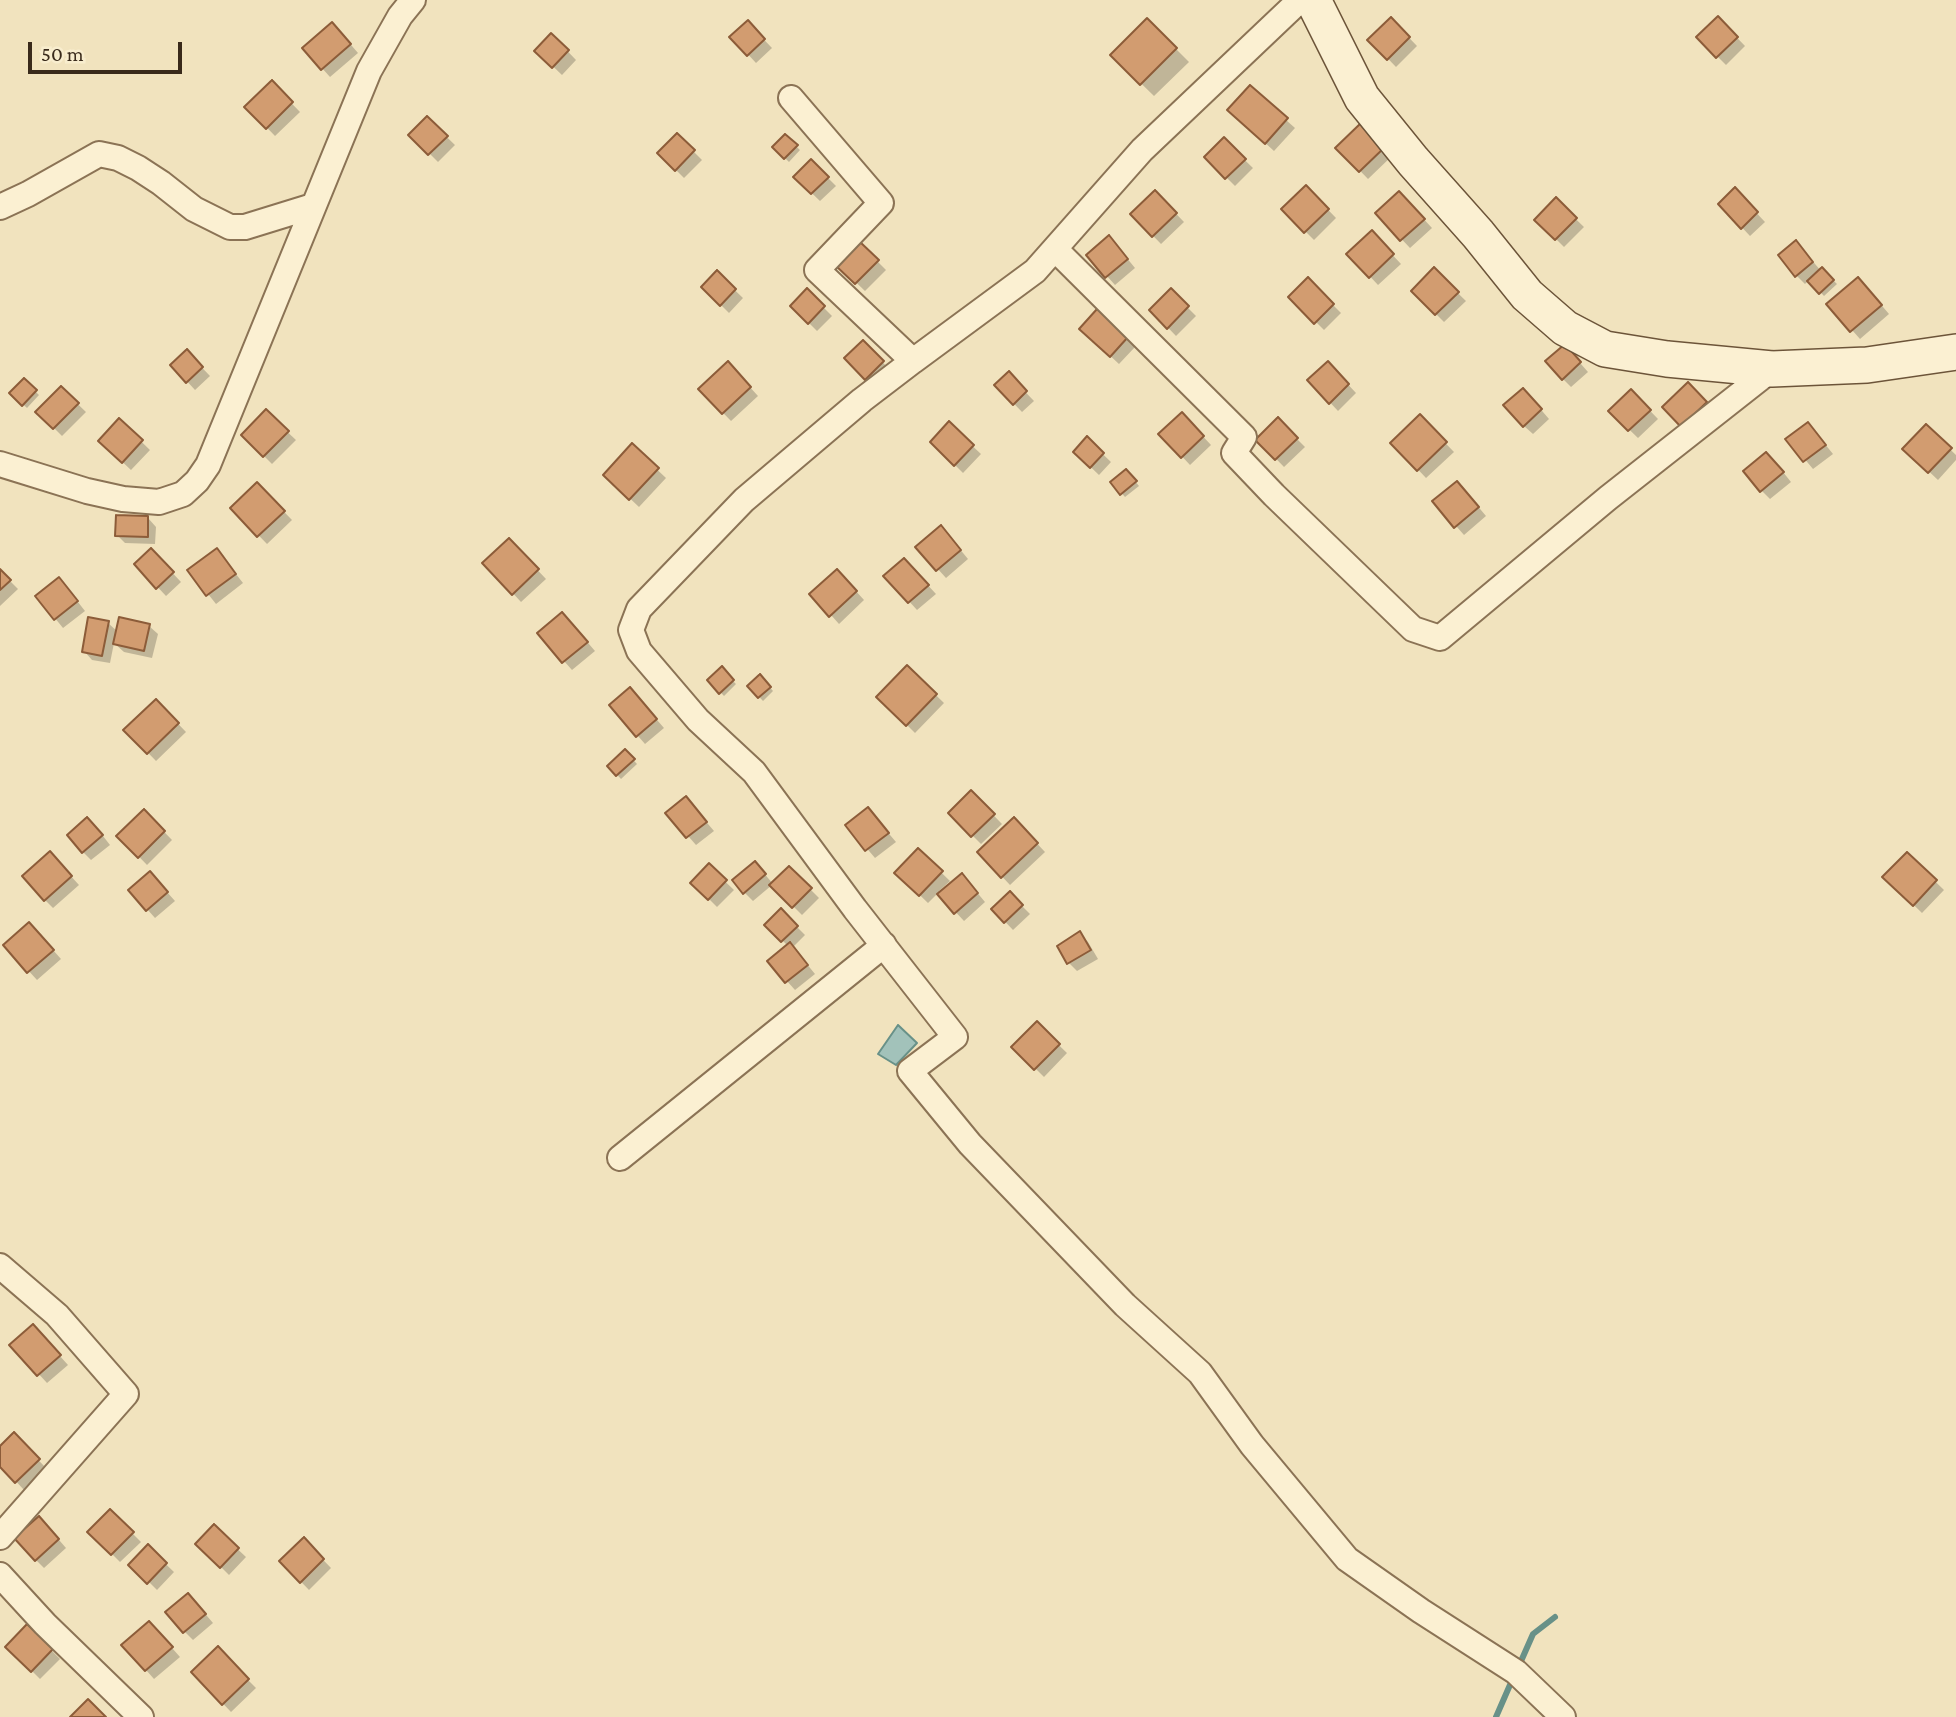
<!DOCTYPE html>
<style>
body{margin:0}
#map{position:relative;width:1956px;height:1717px;overflow:hidden;background:#f1e3be;font-family:"Crimson Pro",serif}
canvas{display:block}
.scale{position:absolute;left:28px;top:42px;width:154px;height:32px;box-sizing:border-box;border:4px solid #392a1b;border-top:0;padding-left:9px;font-size:21px;line-height:24px;white-space:nowrap;color:#392a1b;-webkit-text-stroke:5px #f8edce;paint-order:stroke}
</style>
<div id="map">
<canvas width="1956" height="1717"></canvas>
<div class="scale">50 m</div>
</div>
<script>
const g = document.querySelector('canvas').getContext('2d');
g.lineJoin = 'round';
function fill(path, color) {
  g.fillStyle = color;
  g.fill(path, 'evenodd');
}
function shape(rows) {
  const path = new Path2D();
  for (const r of rows) {
    path.moveTo(r[0], r[1]);
    for (let i = 2; i < r.length; i += 2) path.lineTo(r[i], r[i + 1]);
  }
  return path;
}
function strokePath(path, color, width, dash) {
  g.strokeStyle = color;
  g.lineWidth = width;
  g.lineCap = dash ? 'butt' : 'round';
  g.setLineDash(dash || []);
  g.stroke(path);
}
const water = shape([
 [898,1025,917,1043,896,1065,878,1054,898,1025]
]);
fill(water, '#a2c2ba');
strokePath(water, '#689188', 2);
fill(shape([
 [1718,18,1745,46,1726,65,1698,37],
 [1391,19,1417,46,1396,67,1370,40],
 [1147,20,1189,62,1154,96,1112,55],
 [748,23,772,48,756,63,732,37],
 [340,32,358,53,330,77,304,48],
 [552,35,576,60,562,75,537,51],
 [272,83,300,112,275,136,247,107],
 [427,118,455,145,438,162,411,135],
 [1238,118,1286,120,1295,128,1274,151],
 [1362,124,1393,155,1368,179,1338,148],
 [677,135,702,160,684,178,659,153],
 [785,136,800,150,789,162,774,147],
 [1224,140,1253,168,1235,186,1206,157],
 [811,161,836,186,820,201,795,177],
 [1306,187,1336,218,1314,240,1283,209],
 [1735,190,1765,222,1750,236,1720,204],
 [1155,192,1184,222,1161,244,1132,214],
 [1556,200,1584,227,1564,247,1537,220],
 [1407,201,1432,228,1410,248,1377,213],
 [1372,233,1401,264,1378,285,1349,254],
 [859,243,886,270,865,291,838,265],
 [1117,246,1135,268,1115,285,1088,255],
 [1804,251,1821,271,1822,269,1837,284,1824,296,1809,280,1805,284,1796,275],
 [1434,270,1466,301,1444,322,1413,291],
 [717,273,743,298,729,313,703,287],
 [1308,280,1341,313,1324,330,1291,297],
 [1866,287,1889,314,1860,339,1829,304],
 [807,291,832,316,817,331,792,306],
 [1171,291,1196,316,1176,336,1151,310],
 [1090,337,1127,338,1135,347,1119,364],
 [863,342,891,371,875,387,846,358],
 [187,352,210,376,195,390,172,365],
 [1573,355,1588,372,1571,387,1563,379],
 [728,363,758,396,731,421,700,389],
 [1328,363,1356,393,1338,411,1309,380],
 [1008,374,1034,401,1022,412,996,385],
 [24,380,39,395,27,408,11,393],
 [61,388,86,412,62,436,38,412],
 [1631,391,1658,419,1638,438,1610,411],
 [1531,398,1549,419,1533,434,1524,426],
 [266,412,296,440,272,464,243,435],
 [1182,414,1211,445,1190,465,1161,434],
 [1420,417,1454,452,1426,478,1393,443],
 [119,420,150,450,131,470,100,441],
 [1278,420,1305,447,1284,467,1258,440],
 [949,424,981,454,963,473,932,442],
 [1926,426,1956,455,1956,460,1938,480,1905,449],
 [1816,433,1833,454,1813,469,1788,439],
 [1087,439,1111,462,1099,475,1075,452],
 [632,446,666,478,639,507,605,475],
 [1775,462,1791,482,1770,499,1762,491],
 [1130,475,1139,486,1125,497,1112,482],
 [257,484,292,520,267,544,232,508],
 [1465,491,1486,516,1464,535,1435,502],
 [148,518,156,527,155,544,125,543,117,535],
 [949,536,968,559,946,578,918,547],
 [509,540,546,579,521,602,485,563],
 [151,550,181,582,166,596,136,564],
 [217,550,243,583,216,604,189,570],
 [912,568,936,594,917,610,886,576],
 [0,571,18,589,0,606],
 [845,579,864,600,839,624,831,615],
 [67,588,85,611,63,628,37,596],
 [570,622,595,651,572,670,539,633],
 [108,623,118,632,149,626,158,634,152,658,124,652,114,643,110,663,92,660,84,651],
 [907,667,944,703,915,733,879,697],
 [721,669,736,684,724,696,709,680],
 [760,676,773,691,763,701,749,686],
 [638,698,664,728,645,744,611,705],
 [156,701,186,732,156,761,126,730],
 [625,751,637,764,621,779,609,766],
 [971,792,1002,824,981,844,950,813],
 [691,804,714,831,696,845,668,813],
 [868,809,896,842,875,858,847,825],
 [144,811,172,840,147,865,119,836],
 [1014,819,1045,852,1010,885,979,852],
 [96,827,110,845,91,860,83,852],
 [918,850,950,881,939,891,941,893,970,884,985,902,964,921,938,893,928,903,897,873],
 [1907,854,1944,890,1922,913,1885,877],
 [58,862,79,885,53,908,45,900],
 [709,866,734,890,717,907,693,883],
 [789,868,819,898,802,915,772,885,753,901,744,892,763,872,773,884],
 [158,882,175,901,155,918,147,909],
 [1010,894,1030,914,1013,930,993,909],
 [781,911,805,935,793,947,815,974,795,990,769,961,788,946,767,925],
 [37,932,61,959,37,980,5,945],
 [1080,934,1088,942,1098,959,1077,971,1069,963,1059,946],
 [1037,1024,1067,1053,1044,1077,1014,1047],
 [41,1335,68,1365,47,1383,12,1345],
 [14,1435,47,1469,24,1490,0,1464,0,1448],
 [110,1511,141,1542,120,1562,90,1532],
 [47,1526,66,1548,44,1568,36,1560],
 [214,1527,246,1557,229,1575,198,1544],
 [304,1540,331,1568,309,1590,281,1561],
 [148,1547,174,1572,157,1590,131,1564],
 [196,1603,213,1623,193,1640,185,1632],
 [28,1627,60,1659,40,1679,8,1647],
 [157,1631,180,1657,154,1679,124,1645],
 [217,1649,256,1688,231,1712,193,1672]
]), '#0003');
strokePath(shape([
 [1518,1668,1533,1634,1555,1617],
 [1496,1717,1513,1678]
]), '#689188', 6);
const building = shape([
 [1718,16,1738,37,1716,58,1696,37,1718,16],
 [1391,17,1410,37,1387,60,1367,40,1391,17],
 [1147,18,1177,48,1140,85,1110,55,1147,18],
 [748,20,765,39,747,56,729,37,748,20],
 [332,22,351,44,321,70,302,48,332,22],
 [551,33,569,50,552,68,534,51,551,33],
 [272,80,293,102,266,129,244,107,272,80],
 [1250,85,1288,118,1265,144,1227,110,1250,85],
 [427,116,448,136,428,155,408,135,427,116],
 [1362,122,1386,146,1359,172,1335,148,1362,122],
 [677,133,695,150,675,171,657,153,677,133],
 [785,134,798,145,784,159,772,147,785,134],
 [1224,137,1246,159,1225,179,1204,157,1224,137],
 [811,159,829,177,811,194,793,177,811,159],
 [1306,185,1329,209,1304,233,1281,209,1306,185],
 [1735,187,1758,212,1741,229,1718,204,1735,187],
 [1155,190,1177,213,1152,237,1130,214,1155,190],
 [1399,191,1425,219,1400,241,1375,213,1399,191],
 [1556,197,1577,218,1555,240,1534,220,1556,197],
 [1372,230,1394,254,1369,278,1346,254,1372,230],
 [1109,235,1128,259,1105,278,1086,255,1109,235],
 [1796,240,1813,262,1795,277,1778,255,1796,240],
 [859,241,879,260,855,284,835,265,859,241],
 [1434,267,1459,292,1435,315,1411,291,1434,267],
 [1822,267,1834,280,1819,294,1807,281,1822,267],
 [717,270,736,289,720,306,701,287,717,270],
 [1308,277,1334,304,1314,324,1288,297,1308,277],
 [1858,277,1882,305,1850,332,1826,304,1858,277],
 [807,288,825,306,808,324,790,306,807,288],
 [1171,288,1189,306,1167,329,1149,310,1171,288],
 [1097,309,1128,337,1110,357,1079,329,1097,309],
 [863,340,884,361,865,380,844,358,863,340],
 [1565,344,1581,362,1562,380,1545,361,1565,344],
 [187,349,203,367,186,383,170,365,187,349],
 [728,361,751,387,722,414,698,389,728,361],
 [1328,361,1349,384,1329,404,1307,380,1328,361],
 [1009,371,1027,391,1013,405,994,385,1009,371],
 [24,378,37,390,22,406,9,393,24,378],
 [1688,382,1707,402,1681,427,1662,407,1688,382],
 [61,386,79,403,53,429,35,412,61,386],
 [1523,388,1542,409,1523,427,1503,405,1523,388],
 [1631,389,1651,410,1628,431,1608,411,1631,389],
 [266,409,289,431,263,457,241,435,266,409],
 [1182,412,1204,436,1181,458,1158,434,1182,412],
 [1420,414,1447,442,1417,471,1390,443,1420,414],
 [1278,417,1298,438,1275,460,1255,440,1278,417],
 [119,418,143,440,122,463,98,441,119,418],
 [949,421,974,445,954,466,930,442,949,421],
 [1808,422,1826,445,1803,462,1785,439,1808,422],
 [1926,424,1952,448,1928,473,1902,449,1926,424],
 [1087,436,1104,453,1090,468,1073,452,1087,436],
 [632,443,659,468,629,500,603,475,632,443],
 [1766,452,1784,472,1760,492,1743,471,1766,452],
 [1126,469,1137,481,1120,495,1110,482,1126,469],
 [1457,481,1479,507,1454,528,1432,501,1457,481],
 [257,482,285,511,257,537,230,508,257,482],
 [116,515,148,516,148,537,115,536,116,515],
 [941,525,961,550,936,571,915,547,941,525],
 [509,538,539,569,512,595,482,563,509,538],
 [151,548,174,572,156,589,134,564,151,548],
 [217,548,236,574,206,596,187,570,217,548],
 [904,558,929,585,908,603,883,576,904,558],
 [0,569,11,580,0,590,0,569],
 [837,569,857,591,829,617,809,594,837,569],
 [59,577,78,601,54,620,35,596,59,577],
 [562,612,588,642,562,663,537,633,562,612],
 [88,617,109,621,102,656,82,652,88,617],
 [119,617,150,624,144,651,113,644,119,617],
 [907,665,937,694,906,726,876,697,907,665],
 [722,666,734,680,719,694,707,680,722,666],
 [760,674,771,687,758,698,747,686,760,674],
 [630,687,657,719,636,737,609,705,630,687],
 [156,699,179,723,147,754,123,730,156,699],
 [625,749,635,759,616,776,607,766,625,749],
 [971,790,995,814,971,837,948,813,971,790],
 [686,796,707,822,686,838,665,813,686,796],
 [868,807,889,833,865,851,845,825,868,807],
 [144,809,165,831,138,858,116,836,144,809],
 [87,817,103,835,82,853,67,835,87,817],
 [1014,817,1038,843,1001,878,977,852,1014,817],
 [918,848,943,871,919,896,894,873,918,848],
 [50,851,72,876,44,901,22,876,50,851],
 [1907,852,1937,880,1913,906,1882,877,1907,852],
 [755,861,766,874,743,894,732,880,755,861],
 [709,863,727,880,708,900,690,883,709,863],
 [789,866,812,888,792,908,769,885,789,866],
 [150,871,168,892,146,911,128,890,150,871],
 [962,873,978,893,954,914,937,894,962,873],
 [1010,891,1023,905,1004,923,991,909,1010,891],
 [781,908,798,926,781,942,764,925,781,908],
 [29,922,54,950,27,973,3,945,29,922],
 [1080,931,1091,950,1067,964,1057,946,1080,931],
 [790,942,808,965,785,983,767,961,790,942],
 [1037,1021,1060,1044,1034,1070,1011,1047,1037,1021],
 [33,1324,61,1355,37,1376,9,1345,33,1324],
 [14,1432,40,1459,15,1483,0,1467,0,1446,14,1432],
 [110,1509,134,1532,111,1555,87,1532,110,1509],
 [39,1516,59,1539,35,1561,14,1538,39,1516],
 [214,1524,239,1548,220,1568,195,1544,214,1524],
 [304,1537,324,1559,300,1583,279,1561,304,1537],
 [148,1544,167,1563,147,1584,128,1565,148,1544],
 [188,1593,206,1614,183,1633,165,1612,188,1593],
 [149,1621,173,1647,145,1671,121,1645,149,1621],
 [27,1624,53,1649,31,1672,5,1647,27,1624],
 [218,1646,249,1679,222,1705,191,1672,218,1646],
 [88,1699,106,1717,70,1717,88,1699]
]);
fill(building, '#d29c70');
strokePath(building, '#8c5c39', 2);
const street = shape([
 [791,98,881,203,817,270,913,361,1035,271,1142,150,1300,0],
 [0,207,28,194,99,154,118,158,138,168,161,183,194,209,230,227,245,227,313,206],
 [1055,249,1244,437,1234,453,1274,495,1413,629,1440,638,1608,498,1772,369],
 [913,361,862,400,744,500,639,609,631,630,639,651,698,720,754,772,855,909,955,1037,910,1071,970,1144,1125,1305,1200,1373,1252,1445,1347,1559,1421,1611,1516,1672,1563,1717],
 [0,464,87,491,123,499,159,502,183,494,197,481,208,465,369,71,400,16,413,0],
 [620,1158,884,945],
 [0,1266,57,1315,126,1394,0,1537],
 [0,1575,45,1624,141,1717]
]);
const secondary = shape([
 [1313,0,1362,98,1413,161,1478,234,1527,295,1565,328,1605,349,1667,359,1772,369,1867,365,1956,352]
]);
strokePath(street, '#8b7355', 28);
strokePath(secondary, '#6c5439', 38);
strokePath(street, '#fbf0d2', 24);
strokePath(secondary, '#fbf0d2', 35);
</script>
